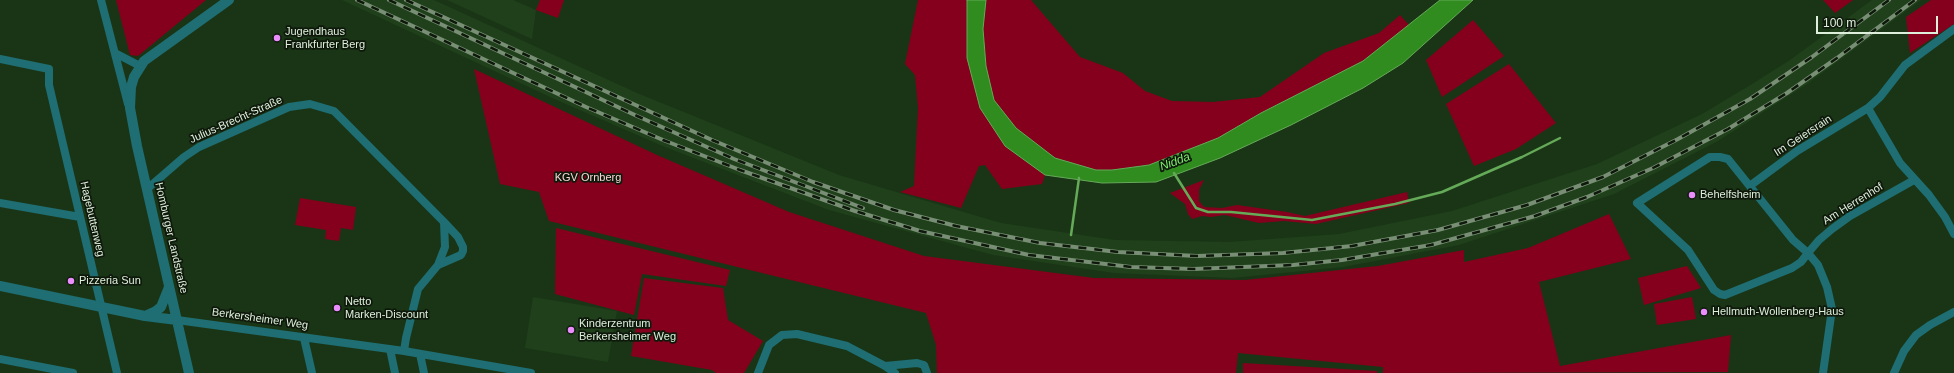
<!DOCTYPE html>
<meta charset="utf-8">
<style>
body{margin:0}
#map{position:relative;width:1954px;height:373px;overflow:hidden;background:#1a3516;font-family:Arial,sans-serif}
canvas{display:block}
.scale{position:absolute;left:1816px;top:16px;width:122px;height:18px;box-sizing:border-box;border:2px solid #deefdb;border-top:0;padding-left:5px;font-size:12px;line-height:14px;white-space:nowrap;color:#deefdb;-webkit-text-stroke:3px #0e190c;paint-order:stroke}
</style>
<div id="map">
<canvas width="1954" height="373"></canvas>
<div class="scale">100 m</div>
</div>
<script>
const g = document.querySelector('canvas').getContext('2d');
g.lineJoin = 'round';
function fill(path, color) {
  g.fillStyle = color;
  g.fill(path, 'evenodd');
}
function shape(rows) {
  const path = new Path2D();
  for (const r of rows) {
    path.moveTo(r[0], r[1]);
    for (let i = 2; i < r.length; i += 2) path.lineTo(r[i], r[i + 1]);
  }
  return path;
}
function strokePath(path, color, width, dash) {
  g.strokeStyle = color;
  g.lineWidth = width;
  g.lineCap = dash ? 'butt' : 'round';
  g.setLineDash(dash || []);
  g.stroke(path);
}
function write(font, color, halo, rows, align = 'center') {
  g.font = font + ' Arial,sans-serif';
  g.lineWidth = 3.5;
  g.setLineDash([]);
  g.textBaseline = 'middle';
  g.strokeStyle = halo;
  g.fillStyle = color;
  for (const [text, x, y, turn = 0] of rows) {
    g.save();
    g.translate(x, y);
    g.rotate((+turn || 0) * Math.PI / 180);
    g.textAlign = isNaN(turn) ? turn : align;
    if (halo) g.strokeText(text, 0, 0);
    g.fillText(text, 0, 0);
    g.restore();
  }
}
fill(shape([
 [342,0,434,0,637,93,839,175,1001,223,1115,240,1230,242,1339,234,1452,211,1597,164,1702,114,1752,84,1790,60,1872,0,1921,0,1807,84,1718,141,1614,194,1459,245,1343,267,1232,278,1114,273,993,255,829,210,665,147,559,101],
 [447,0,513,0,536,10,532,39],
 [533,297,617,311,608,362,525,348]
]), '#1f401a');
fill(shape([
 [116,0,206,0,138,56,130,55],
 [540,0,564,0,558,18,536,10],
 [918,0,967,0,967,11,1005,146,1045,175,1042,184,1002,189,985,165,979,166,961,208,900,192,914,186,918,108,915,75,905,64],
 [986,0,1031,0,1080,57,1123,73,1145,91,1172,101,1213,102,1260,97,1324,53,1379,33,1400,15,1409,25,1363,61,1261,113,1218,138,1149,165,1112,170,1096,170,1055,158,1016,128,994,100,986,66,983,29],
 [1823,0,1853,0,1835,13],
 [1931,0,1954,0,1954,24,1910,53,1906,17],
 [1473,20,1504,56,1442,97,1426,60],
 [1509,64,1556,123,1516,149,1474,166,1446,104],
 [474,69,657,155,789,212,924,256,1094,278,1245,280,1378,266,1464,250,1464,262,1528,248,1609,214,1631,259,1539,282,1560,366,1731,335,1728,372,1383,373,1383,367,1238,353,1236,373,937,373,936,345,926,313,549,221,539,192,500,184],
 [1204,180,1199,190,1199,201,1204,207,1222,208,1237,205,1287,212,1305,216,1407,192,1409,203,1316,224,1284,221,1259,223,1225,215,1211,217,1202,216,1192,219,1188,214,1185,204,1170,193],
 [300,198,356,207,353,230,341,228,339,241,325,239,326,230,295,225],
 [556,228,730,270,726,286,642,274,634,315,555,294],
 [1687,266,1701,288,1644,305,1638,278],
 [644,278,723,288,728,320,763,341,744,373,716,373,712,370,631,356],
 [1692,297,1696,319,1657,325,1654,304],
 [1243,363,1377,371,1377,373,1243,373]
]), '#85001c');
const water = shape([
 [967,0,986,0,983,29,986,66,994,100,1016,128,1055,158,1096,170,1112,170,1149,165,1218,138,1261,113,1363,61,1440,0,1473,0,1403,63,1363,88,1291,125,1220,158,1156,182,1102,183,1045,175,1005,146,980,108,967,58,967,0]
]);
fill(water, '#318c20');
strokePath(water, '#65aa58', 1);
strokePath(shape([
 [1174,173,1196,208,1208,212,1231,212,1312,220,1395,204,1442,192,1522,157,1560,138],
 [1071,235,1079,178]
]), '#65aa58', 2.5);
strokePath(shape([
 [101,0,128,104],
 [115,53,140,66],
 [0,59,49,69,49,85,117,373],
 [1868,108,1900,163,1929,195,1945,217,1954,234],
 [1751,185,1797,151,1868,108,1880,97,1905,65,1954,29],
 [147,189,184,157,199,147,289,107,310,104,334,111,444,222,445,247,438,265],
 [0,203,80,217],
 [177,320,404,351,531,373],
 [304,338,312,373],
 [390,349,395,373],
 [404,351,406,338,418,289,438,265,461,255,463,251,463,247,458,237,444,222],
 [420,354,424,373],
 [0,359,73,373],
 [885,366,917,363,924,365,927,373],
 [758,373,769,345,782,335,797,334,847,346,885,366,895,373],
 [1823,373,1832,309,1827,287,1818,265,1808,253,1793,240,1728,159,1720,157,1710,157,1637,203,1688,250,1714,290,1720,294,1725,295,1792,268,1801,262,1808,253,1819,240,1832,229,1850,216,1914,180],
 [1894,373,1904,351,1916,335,1930,325,1954,312]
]), '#1e6e73', 8);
strokePath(shape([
 [0,286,145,316,177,320],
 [145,316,156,311,161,307,169,287],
 [189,373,137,146,130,108,131,87,134,77,144,61,229,0]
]), '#1e6e73', 10);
const rail = shape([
 [357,0,586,107,663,140,740,170,855,211,920,231,1029,255,1131,267,1193,269,1293,265,1342,260,1431,245,1535,216,1587,197,1653,168,1728,129,1787,93,1837,58,1915,0],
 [389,0,637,116,734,159,863,208],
 [406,0,712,140,813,182,894,210,956,226,1040,243,1118,252,1197,256,1283,253,1352,246,1438,230,1527,205,1603,177,1678,139,1750,99,1812,57,1889,0]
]);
strokePath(rail, '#798f75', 4);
strokePath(rail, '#0e190c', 2.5, [8]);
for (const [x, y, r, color] of [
 [277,38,4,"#ea8dfd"],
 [1692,195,4,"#ea8dfd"],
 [71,281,4,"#ea8dfd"],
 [337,308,4,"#ea8dfd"],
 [1704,312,4,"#ea8dfd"],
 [571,330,4,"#ea8dfd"]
]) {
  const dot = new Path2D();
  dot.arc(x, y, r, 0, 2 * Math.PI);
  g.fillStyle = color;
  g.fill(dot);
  strokePath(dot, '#0e190c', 1.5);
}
write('11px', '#deefdb', '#0e190c', [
 ["Jugendhaus",285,32],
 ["Frankfurter Berg",285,45],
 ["Behelfsheim",1700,195],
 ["Pizzeria Sun",79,281],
 ["Netto",345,302],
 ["Marken-Discount",345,315],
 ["Hellmuth-Wollenberg-Haus",1712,312],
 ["Kinderzentrum",579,324],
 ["Berkersheimer Weg",579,337]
], 'left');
write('11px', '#deefdb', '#0e190c', [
 ["Julius-Brecht-Straße",236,120,-24],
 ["Im Geiersrain",1803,136,-33],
 ["Am Herrenhof",1853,204,-32],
 ["Hagebuttenweg",92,219,77],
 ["Homburger Landstraße",171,238,77],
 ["Berkersheimer Weg",260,319,8]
]);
write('11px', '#f9d6d5', '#0e190c', [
 ["KGV Ornberg",588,178]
]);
write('italic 12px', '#7fed6d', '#0e190c', [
 ["Nidda",1175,162,-20]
]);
</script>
